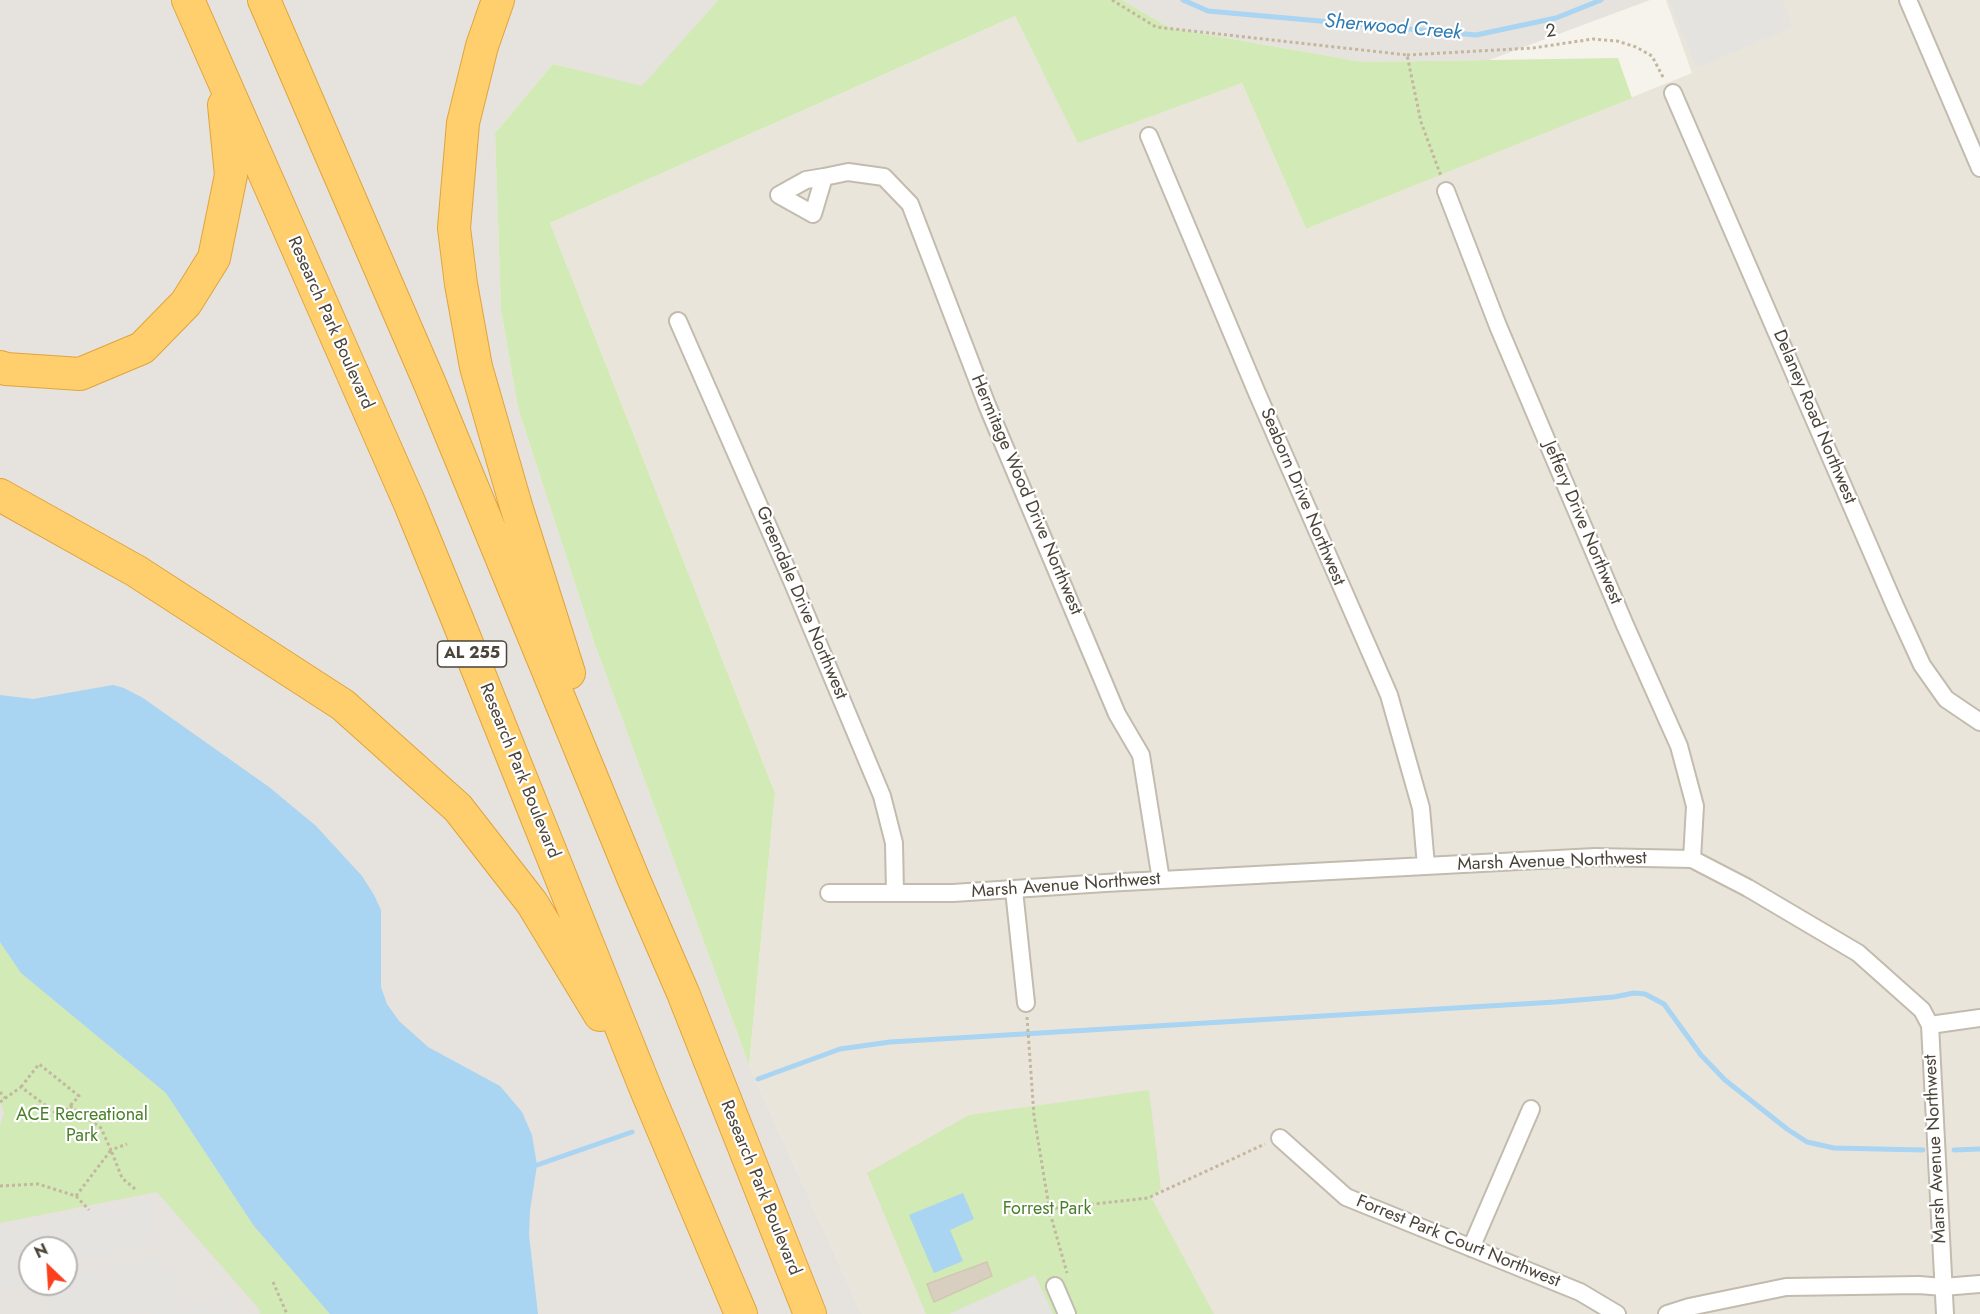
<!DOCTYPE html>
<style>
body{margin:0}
#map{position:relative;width:1980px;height:1314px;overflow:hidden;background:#f6f3ec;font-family:Jost,sans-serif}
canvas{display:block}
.north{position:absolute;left:18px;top:1236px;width:60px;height:60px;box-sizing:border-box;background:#fff;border:2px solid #b7b4b0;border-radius:50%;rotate:335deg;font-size:16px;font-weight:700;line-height:24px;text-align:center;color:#4b4439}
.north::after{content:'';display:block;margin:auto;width:21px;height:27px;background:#fc3f1d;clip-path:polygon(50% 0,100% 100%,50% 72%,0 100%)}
</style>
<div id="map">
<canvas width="1980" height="1314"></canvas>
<div class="north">N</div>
</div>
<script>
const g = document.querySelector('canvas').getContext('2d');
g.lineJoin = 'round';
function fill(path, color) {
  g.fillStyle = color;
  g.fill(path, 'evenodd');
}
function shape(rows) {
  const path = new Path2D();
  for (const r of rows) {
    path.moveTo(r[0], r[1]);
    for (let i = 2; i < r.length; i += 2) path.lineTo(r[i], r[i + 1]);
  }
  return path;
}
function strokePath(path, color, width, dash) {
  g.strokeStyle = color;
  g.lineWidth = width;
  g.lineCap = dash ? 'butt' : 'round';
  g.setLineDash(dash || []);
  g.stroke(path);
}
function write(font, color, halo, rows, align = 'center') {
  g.font = font + ' Jost,sans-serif';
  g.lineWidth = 4.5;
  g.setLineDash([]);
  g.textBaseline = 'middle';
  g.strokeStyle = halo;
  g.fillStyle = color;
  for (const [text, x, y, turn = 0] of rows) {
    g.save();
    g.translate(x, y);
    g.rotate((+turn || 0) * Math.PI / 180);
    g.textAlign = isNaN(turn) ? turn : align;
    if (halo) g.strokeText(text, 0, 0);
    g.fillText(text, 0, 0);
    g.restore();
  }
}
fill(shape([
 [1666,0,1980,0,1980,1314,862,1314,749,1065,775,793,550,223,1015,16,1078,142,1242,83,1306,229,1692,73]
]), '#eae5da');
fill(shape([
 [0,0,718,0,642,87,553,64,495,133,501,310,518,408,594,642,749,1065,862,1314,0,1314],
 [30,1248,66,1248,66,1284,30,1284],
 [1122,0,1650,0,1489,60,1363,62,1170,28]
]), '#e6e2dd');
fill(shape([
 [718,0,1122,0,1170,28,1363,62,1618,58,1632,98,1306,229,1242,83,1078,143,1015,16,550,223,775,793,749,1065,594,642,518,408,501,310,495,133,553,64,642,86],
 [0,942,21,973,166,1093,254,1226,330,1314,260,1314,259,1309,157,1192,0,1223,0,1126,4,1113,0,1101],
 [1149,1090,1161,1189,1151,1197,1214,1314,926,1314,867,1173,969,1115]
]), '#d2eab5');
fill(shape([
 [1669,0,1784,0,1782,1,1793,27,1697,68],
 [150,1198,158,1245,66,1262,66,1248,30,1248,30,1284,0,1289,0,1226],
 [161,1257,164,1272,175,1271,181,1305,233,1295,237,1314,151,1314,151,1311,135,1314,49,1314,43,1284,66,1284,66,1275],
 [1035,1275,1053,1314,949,1314]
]), '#e5e3e0');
fill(shape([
 [113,685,124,688,143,698,269,787,316,826,362,876,374,895,381,910,381,987,387,1004,399,1021,428,1047,500,1086,522,1112,532,1135,537,1165,530,1210,529,1235,538,1314,330,1314,254,1226,166,1093,21,973,0,942,0,695,33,699],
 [963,1193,974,1219,950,1230,963,1261,934,1273,909,1215]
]), '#a9d4f2');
strokePath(shape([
 [1183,0,1208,11,1476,35,1556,18,1601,0],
 [758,1079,840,1049,890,1042,1555,1002,1614,997,1634,993,1645,994,1664,1004,1701,1055,1725,1080,1787,1129,1807,1142,1834,1148,1923,1150],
 [1954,1150,1980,1149],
 [537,1165,632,1132]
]), '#a9d4f2', 5);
const building = shape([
 [987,1262,992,1276,934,1302,927,1284,987,1262]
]);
fill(building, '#d8cfc1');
strokePath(building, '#d3c7b4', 1.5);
const street = shape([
 [1908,0,1980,168],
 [1673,93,1895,606,1922,665,1946,699,1980,722],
 [1149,136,1257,393,1389,695,1421,808,1426,866],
 [824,177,848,172,884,177,910,204,987,405,1117,714,1141,755,1161,880],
 [824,177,813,214,779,195,806,180,824,177],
 [1446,191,1498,326,1625,625,1679,746,1695,806,1692,859],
 [678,321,792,581,882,796,894,843,895,893],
 [1014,890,1026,1003],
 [829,893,953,893,1105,883,1595,857,1692,859,1748,888,1858,953,1922,1010,1930,1025,1945,1314],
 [1930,1025,1980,1018],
 [1280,1138,1346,1197,1580,1292,1617,1314],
 [1471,1248,1531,1109],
 [1055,1286,1067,1314],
 [1667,1314,1689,1307,1786,1287,1919,1285,1943,1287,1980,1284]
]);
const highway = shape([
 [188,0,410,504,456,616,647,1092,741,1314],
 [264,0,430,384,634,880,683,993,810,1314],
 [498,0,482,46,463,123,454,228,461,284,476,367,516,506,569,673],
 [0,367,6,369,80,374,142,348,186,303,214,258,231,175,224,105],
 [0,495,136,571,343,705,458,808,532,903,600,1015]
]);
strokePath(street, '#c2bbae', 20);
strokePath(highway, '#e0a43c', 34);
strokePath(shape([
 [1112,0,1156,27,1407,55,1421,122,1441,176],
 [1407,55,1533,48,1593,39,1617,41,1636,47,1652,56,1664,79],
 [1027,1017,1034,1116,1050,1213,1067,1273],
 [21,1087,39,1064,79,1096,70,1106],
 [0,1092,5,1098],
 [0,1102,21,1087,61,1117,70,1106,101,1128,111,1150,127,1144],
 [0,1186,38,1184,76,1196,89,1210],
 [76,1196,111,1150,122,1178,135,1189],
 [1049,1209,1148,1198,1265,1144],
 [273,1282,287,1314]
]), '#c4b79f', 3, [3, 3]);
strokePath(street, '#fff', 16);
strokePath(highway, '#ffcf6e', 32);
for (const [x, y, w] of [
 [472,654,69]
]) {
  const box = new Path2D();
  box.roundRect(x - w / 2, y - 13, w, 26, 4.5);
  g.fillStyle = '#fff';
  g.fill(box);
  strokePath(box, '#4b4439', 1.5);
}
write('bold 16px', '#4b4439', null, [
 ["AL 255",472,654]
]);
write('18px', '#4b4439', '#fff', [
 ["2",1551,32,-8],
 ["Research Park Boulevard",330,323,66],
 ["Delaney Road Northwest",1814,417,67],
 ["Hermitage Wood Drive Northwest",1026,495,67],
 ["Seaborn Drive Northwest",1302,497,67],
 ["Jeffery Drive Northwest",1582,523,67],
 ["Greendale Drive Northwest",801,603,67],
 ["Research Park Boulevard",519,771,68],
 ["Marsh Avenue Northwest",1552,862,-2],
 ["Marsh Avenue Northwest",1066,886,-4],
 ["Marsh Avenue Northwest",1936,1149,-93],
 ["Research Park Boulevard",760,1188,68],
 ["Forrest Park Court Northwest",1458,1242,22]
]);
write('18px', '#4a7f2a', '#fff', [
 ["ACE Recreational",82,1116],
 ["Park",82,1137],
 ["Forrest Park",1047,1210]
]);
write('italic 20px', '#2e7ab2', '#fff', [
 ["Sherwood Creek",1393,28,5]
]);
</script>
